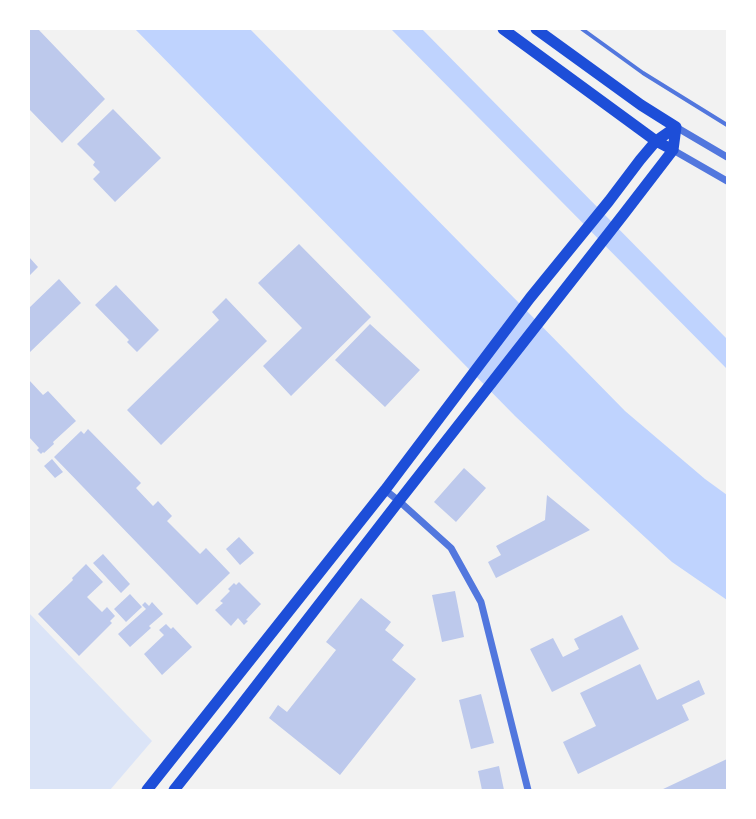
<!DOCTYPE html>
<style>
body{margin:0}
#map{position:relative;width:756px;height:819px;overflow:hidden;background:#f2f2f2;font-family:"Titillium Web",sans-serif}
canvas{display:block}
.frame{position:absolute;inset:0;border:30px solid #fff;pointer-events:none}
</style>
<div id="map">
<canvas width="756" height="819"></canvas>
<div class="frame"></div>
</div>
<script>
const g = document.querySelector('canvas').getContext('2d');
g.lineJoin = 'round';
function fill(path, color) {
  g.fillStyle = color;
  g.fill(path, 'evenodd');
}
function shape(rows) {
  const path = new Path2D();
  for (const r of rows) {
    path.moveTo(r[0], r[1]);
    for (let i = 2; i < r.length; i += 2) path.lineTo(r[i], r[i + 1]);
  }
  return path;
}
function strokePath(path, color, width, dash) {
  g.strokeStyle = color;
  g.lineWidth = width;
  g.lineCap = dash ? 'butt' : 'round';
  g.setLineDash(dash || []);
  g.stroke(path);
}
fill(shape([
 [29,613,152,741,110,790,29,790]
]), '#dbe4f7');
fill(shape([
 [135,29,250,29,625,411,705,479,727,495,727,600,672,562,574,472,515,416],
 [391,29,422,29,727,339,727,369]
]), '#bfd3fe');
fill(shape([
 [29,29,38,29,105,99,62,143,29,109],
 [113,109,161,158,115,202,93,179,100,172,93,165,95,162,77,144],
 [299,244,371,317,291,396,263,366,302,328,258,283],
 [29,257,38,267,29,276],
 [59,279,81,303,29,353,29,308],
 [116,285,159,330,137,352,127,342,129,340,95,305],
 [226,298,267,341,161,445,127,410,219,320,212,312],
 [370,324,420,370,385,407,335,360],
 [29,380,43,395,48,391,76,421,53,442,54,444,44,453,43,452,41,454,37,450,39,448,29,437],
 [88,429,141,483,136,488,153,506,158,501,172,516,167,521,200,554,206,548,230,573,197,605,54,457,81,431,84,434],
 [52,459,63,472,55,478,44,466],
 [464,468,486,488,456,522,434,502],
 [547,495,590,530,496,578,488,562,501,555,496,546,545,520],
 [239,537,254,553,240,565,226,549],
 [103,554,130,584,121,593,93,563],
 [86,564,103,582,87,597,102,612,107,607,115,616,110,621,112,623,79,656,38,614,73,580,72,578],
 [239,582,261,604,246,620,248,621,244,625,238,618,231,626,215,610,223,603,220,601,230,591,228,589,234,583,236,585],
 [455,591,464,637,442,642,432,595],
 [130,594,142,607,126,622,114,609],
 [361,598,391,622,385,630,404,645,392,660,416,679,340,775,269,718,278,705,287,712,336,650,326,642],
 [145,602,149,606,152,602,163,614,149,626,151,628,130,647,118,634,146,609,142,605],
 [622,615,639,649,552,692,530,649,553,638,563,657,579,649,574,639],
 [166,624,171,629,173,627,192,647,162,675,144,654,164,635,159,630],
 [640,664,657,700,699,680,705,694,682,705,689,720,578,774,563,742,596,726,580,693],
 [481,694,494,743,471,749,459,700],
 [727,759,727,790,661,790],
 [499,766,504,790,482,790,478,771]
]), '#bdc9ec');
strokePath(shape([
 [582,29,643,73,727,125]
]), '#5277de', 4);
strokePath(shape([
 [676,127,727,157],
 [673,150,727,181],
 [385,490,399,501,451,548,481,602,528,790]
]), '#5277de', 7);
strokePath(shape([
 [503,29,656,141,673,150],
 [536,29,641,105,676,127],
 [147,790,385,490,530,298,609,201,640,160,656,141,676,127],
 [174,790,232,717,399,501,623,215,673,150,676,127]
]), '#1d4ed8', 11);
</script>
